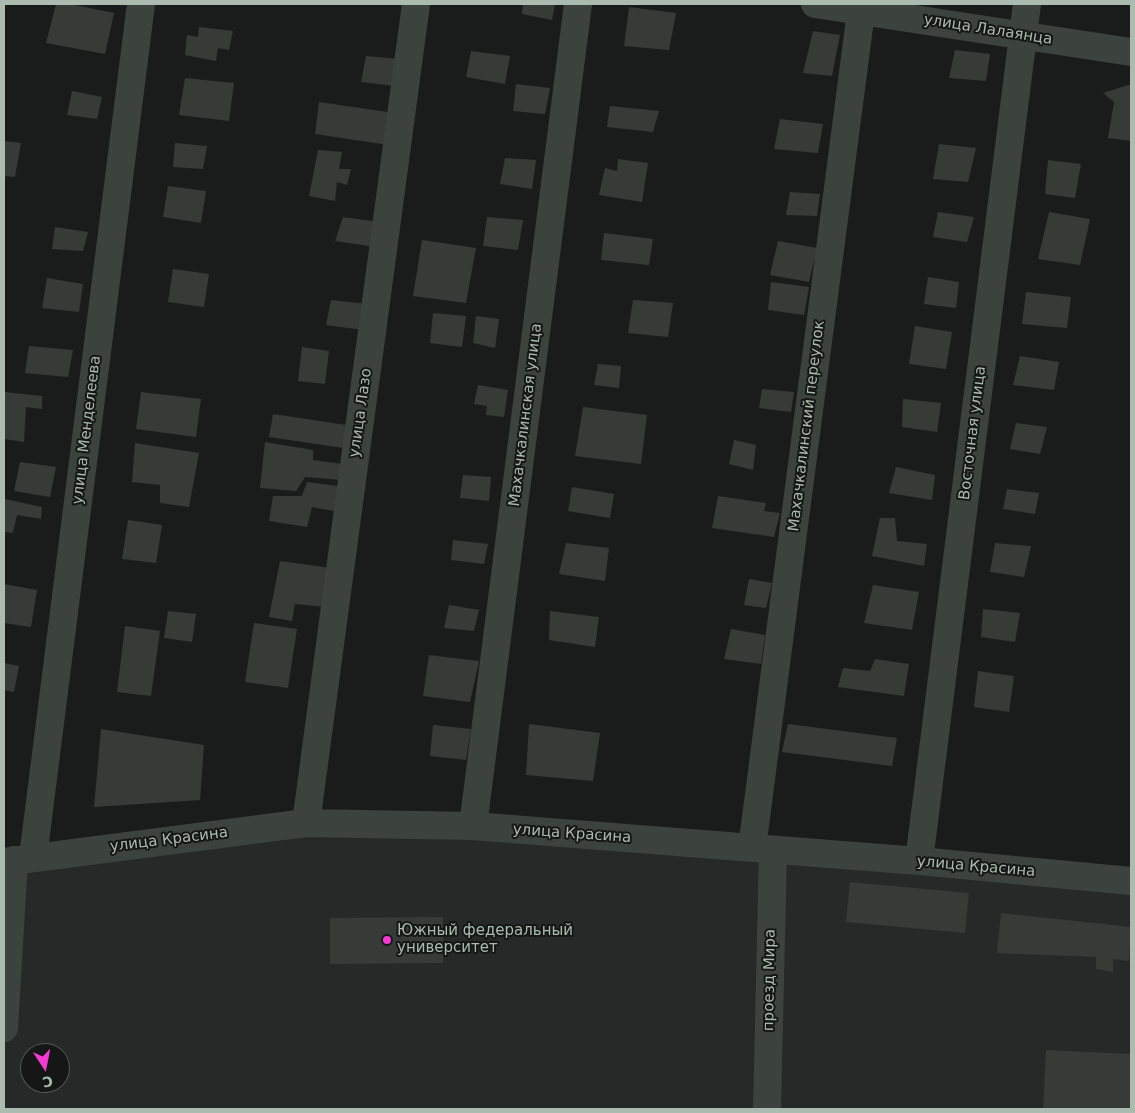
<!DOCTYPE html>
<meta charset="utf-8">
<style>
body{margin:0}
#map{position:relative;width:1135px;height:1113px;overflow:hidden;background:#191c1b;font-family:"DejaVu Sans",sans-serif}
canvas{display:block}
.frame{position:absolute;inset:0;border:5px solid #acbbaf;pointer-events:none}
.north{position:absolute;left:20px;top:1043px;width:50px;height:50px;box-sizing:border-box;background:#141716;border:1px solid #515953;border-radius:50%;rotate:169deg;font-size:14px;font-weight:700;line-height:20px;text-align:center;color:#acbbaf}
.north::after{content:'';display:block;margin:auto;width:18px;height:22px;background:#f43ad2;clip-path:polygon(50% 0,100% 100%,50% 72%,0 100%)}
</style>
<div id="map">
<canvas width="1135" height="1113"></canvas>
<div class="frame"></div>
<div class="north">С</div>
</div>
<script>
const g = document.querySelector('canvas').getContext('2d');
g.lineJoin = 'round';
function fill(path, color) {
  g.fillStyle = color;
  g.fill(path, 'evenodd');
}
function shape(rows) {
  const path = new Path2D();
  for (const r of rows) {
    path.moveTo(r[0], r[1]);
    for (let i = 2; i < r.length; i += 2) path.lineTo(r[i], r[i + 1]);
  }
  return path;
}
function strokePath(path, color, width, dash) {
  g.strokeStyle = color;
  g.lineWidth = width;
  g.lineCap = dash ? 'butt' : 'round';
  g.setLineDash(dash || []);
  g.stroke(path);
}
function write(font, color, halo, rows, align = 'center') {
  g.font = font + ' "DejaVu Sans",sans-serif';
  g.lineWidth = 4;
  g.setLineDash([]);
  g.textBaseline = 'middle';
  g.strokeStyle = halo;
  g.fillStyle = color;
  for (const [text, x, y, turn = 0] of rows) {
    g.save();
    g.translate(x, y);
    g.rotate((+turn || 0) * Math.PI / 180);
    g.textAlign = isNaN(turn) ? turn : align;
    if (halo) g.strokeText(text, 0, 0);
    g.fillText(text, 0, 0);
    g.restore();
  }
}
fill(shape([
 [342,824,1131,890,1131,1109,4,1109,4,869],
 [30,1053,60,1053,60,1083,30,1083]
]), '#252927');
fill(shape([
 [56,4,70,4,114,13,105,54,46,43],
 [523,4,555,4,552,20,522,14],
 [629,7,676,13,669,50,624,46],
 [199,27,233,31,229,50,218,48,216,61,185,55,187,35,198,37],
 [813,31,840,35,832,76,803,73],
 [955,50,990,54,986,81,949,78],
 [471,51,510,56,505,84,466,77],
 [366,56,399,59,394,86,361,82],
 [185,78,234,83,229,121,179,115],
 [516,84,550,88,545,114,513,111],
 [1131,84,1131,141,1108,138,1114,102,1103,93],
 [72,91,102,97,97,119,67,115],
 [319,102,394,113,388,145,315,134],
 [610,106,659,111,653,132,607,127],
 [780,119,823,124,818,153,774,149],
 [4,141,21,143,15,177,4,176],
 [175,143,207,146,203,169,173,167],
 [939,144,976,148,968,182,933,179],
 [318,150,342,152,339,169,351,169,347,185,337,182,335,201,309,196],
 [505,158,536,160,532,189,500,184],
 [618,159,648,163,642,202,599,195,605,168,617,171],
 [1048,160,1081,164,1075,198,1045,194],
 [168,186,206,191,201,223,163,217],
 [790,192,820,194,817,216,786,215],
 [938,212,974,217,967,242,933,237],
 [1049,212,1090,219,1080,265,1038,259],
 [343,217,379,222,375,247,335,241],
 [487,217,523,220,518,250,483,246],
 [55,227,88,232,83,251,52,249],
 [604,233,653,239,649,265,601,260],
 [422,240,476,248,466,303,413,296],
 [778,241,817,248,809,282,770,275],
 [173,269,209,274,204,307,168,302],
 [928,277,959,282,956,308,924,304],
 [47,278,83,284,79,312,42,308],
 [771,282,809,287,804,315,768,310],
 [1026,292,1071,297,1067,328,1022,324],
 [331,300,368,304,363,330,326,325],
 [633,300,673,303,668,337,628,333],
 [433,313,466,316,462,347,430,343],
 [476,316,499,319,495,348,473,343],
 [915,326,952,332,946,369,909,364],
 [29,346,73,350,68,377,25,373],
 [302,347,329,351,325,384,298,381],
 [1020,356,1059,362,1054,390,1013,385],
 [598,364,621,366,619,388,594,385],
 [478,385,508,390,504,417,486,415,487,406,474,404],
 [762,389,794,392,791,412,759,408],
 [5,392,42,396,42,409,26,407,24,442,4,439,4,399],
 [141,392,201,399,196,437,136,429],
 [903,399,941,403,937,432,902,427],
 [583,407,647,415,641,464,575,456],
 [273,414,353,426,350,449,269,437],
 [1016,423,1047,427,1040,454,1010,449],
 [734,440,756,445,753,470,729,464],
 [265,442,313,450,313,460,343,464,342,480,305,477,296,491,260,488],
 [135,443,199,453,189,507,160,503,160,485,132,482],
 [20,462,56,467,50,497,14,491],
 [896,467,935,475,932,500,889,493],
 [463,475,491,477,489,501,460,498],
 [307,482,345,487,339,512,312,507,307,527,269,521,273,496,302,496],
 [572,487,614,494,610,518,568,511],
 [1007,489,1039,493,1035,514,1003,509],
 [718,496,766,503,764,511,780,513,774,537,712,528],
 [5,499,42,507,41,519,17,515,13,533,4,532],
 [880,518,895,518,897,541,927,544,924,566,872,556],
 [128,520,162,525,156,563,122,559],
 [453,540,488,544,484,564,451,560],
 [566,543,609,548,605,581,559,574],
 [995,543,1031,546,1024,577,990,572],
 [280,561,331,568,326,607,295,604,292,621,269,617],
 [749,579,772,583,766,608,744,605],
 [4,584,37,590,31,627,4,623],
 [873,585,919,592,912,630,864,623],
 [449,605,479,610,474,631,444,628],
 [983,609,1020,613,1015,642,981,637],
 [168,611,196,614,192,642,164,638],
 [550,611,599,617,595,647,549,640],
 [254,623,297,629,288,688,245,682],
 [125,626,160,631,151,696,117,692],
 [731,629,765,635,761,664,724,659],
 [429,655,479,661,470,702,423,696],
 [875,659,909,664,904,696,838,687,843,668,870,671],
 [4,663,19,666,14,692,4,690],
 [978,671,1014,676,1009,712,974,707],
 [529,724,600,733,593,781,526,775],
 [788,724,897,738,892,766,782,752],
 [433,725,471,729,466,760,430,756],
 [101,729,204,745,200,800,94,807],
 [850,882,969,893,965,933,846,922],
 [1001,913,1131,927,1129,961,1113,959,1113,972,1096,969,1096,957,997,953],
 [443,917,443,963,330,964,330,918],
 [1046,1050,1131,1054,1131,1109,1043,1109]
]), '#363b38');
strokePath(shape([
 [815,4,1131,52],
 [306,823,416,4],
 [473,826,578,4],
 [752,848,862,4],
 [33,857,141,4],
 [919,861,1027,4],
 [4,862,306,823,473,826,919,861,1131,881],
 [4,1028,14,860],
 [767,1109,773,850]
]), '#3c433f', 28);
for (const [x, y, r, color] of [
 [387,940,5,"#f43ad2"]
]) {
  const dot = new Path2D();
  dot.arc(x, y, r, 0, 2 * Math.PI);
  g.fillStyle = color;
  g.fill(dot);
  strokePath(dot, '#141716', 2);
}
write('15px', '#acbbaf', '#141716', [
 ["улица Лалаянца",988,30,9],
 ["улица Лазо",361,413,-82],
 ["Махачкалинская улица",526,415,-83],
 ["Махачкалинский переулок",807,426,-83],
 ["улица Менделеева",87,430,-83],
 ["Восточная улица",973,433,-83],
 ["улица Красина",572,834,4],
 ["улица Красина",169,840,-7],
 ["улица Красина",976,867,5],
 ["проезд Мира",770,980,-89]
]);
write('15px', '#acbbaf', '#141716', [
 ["Южный федеральный",397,931],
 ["университет",397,948]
], 'left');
</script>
